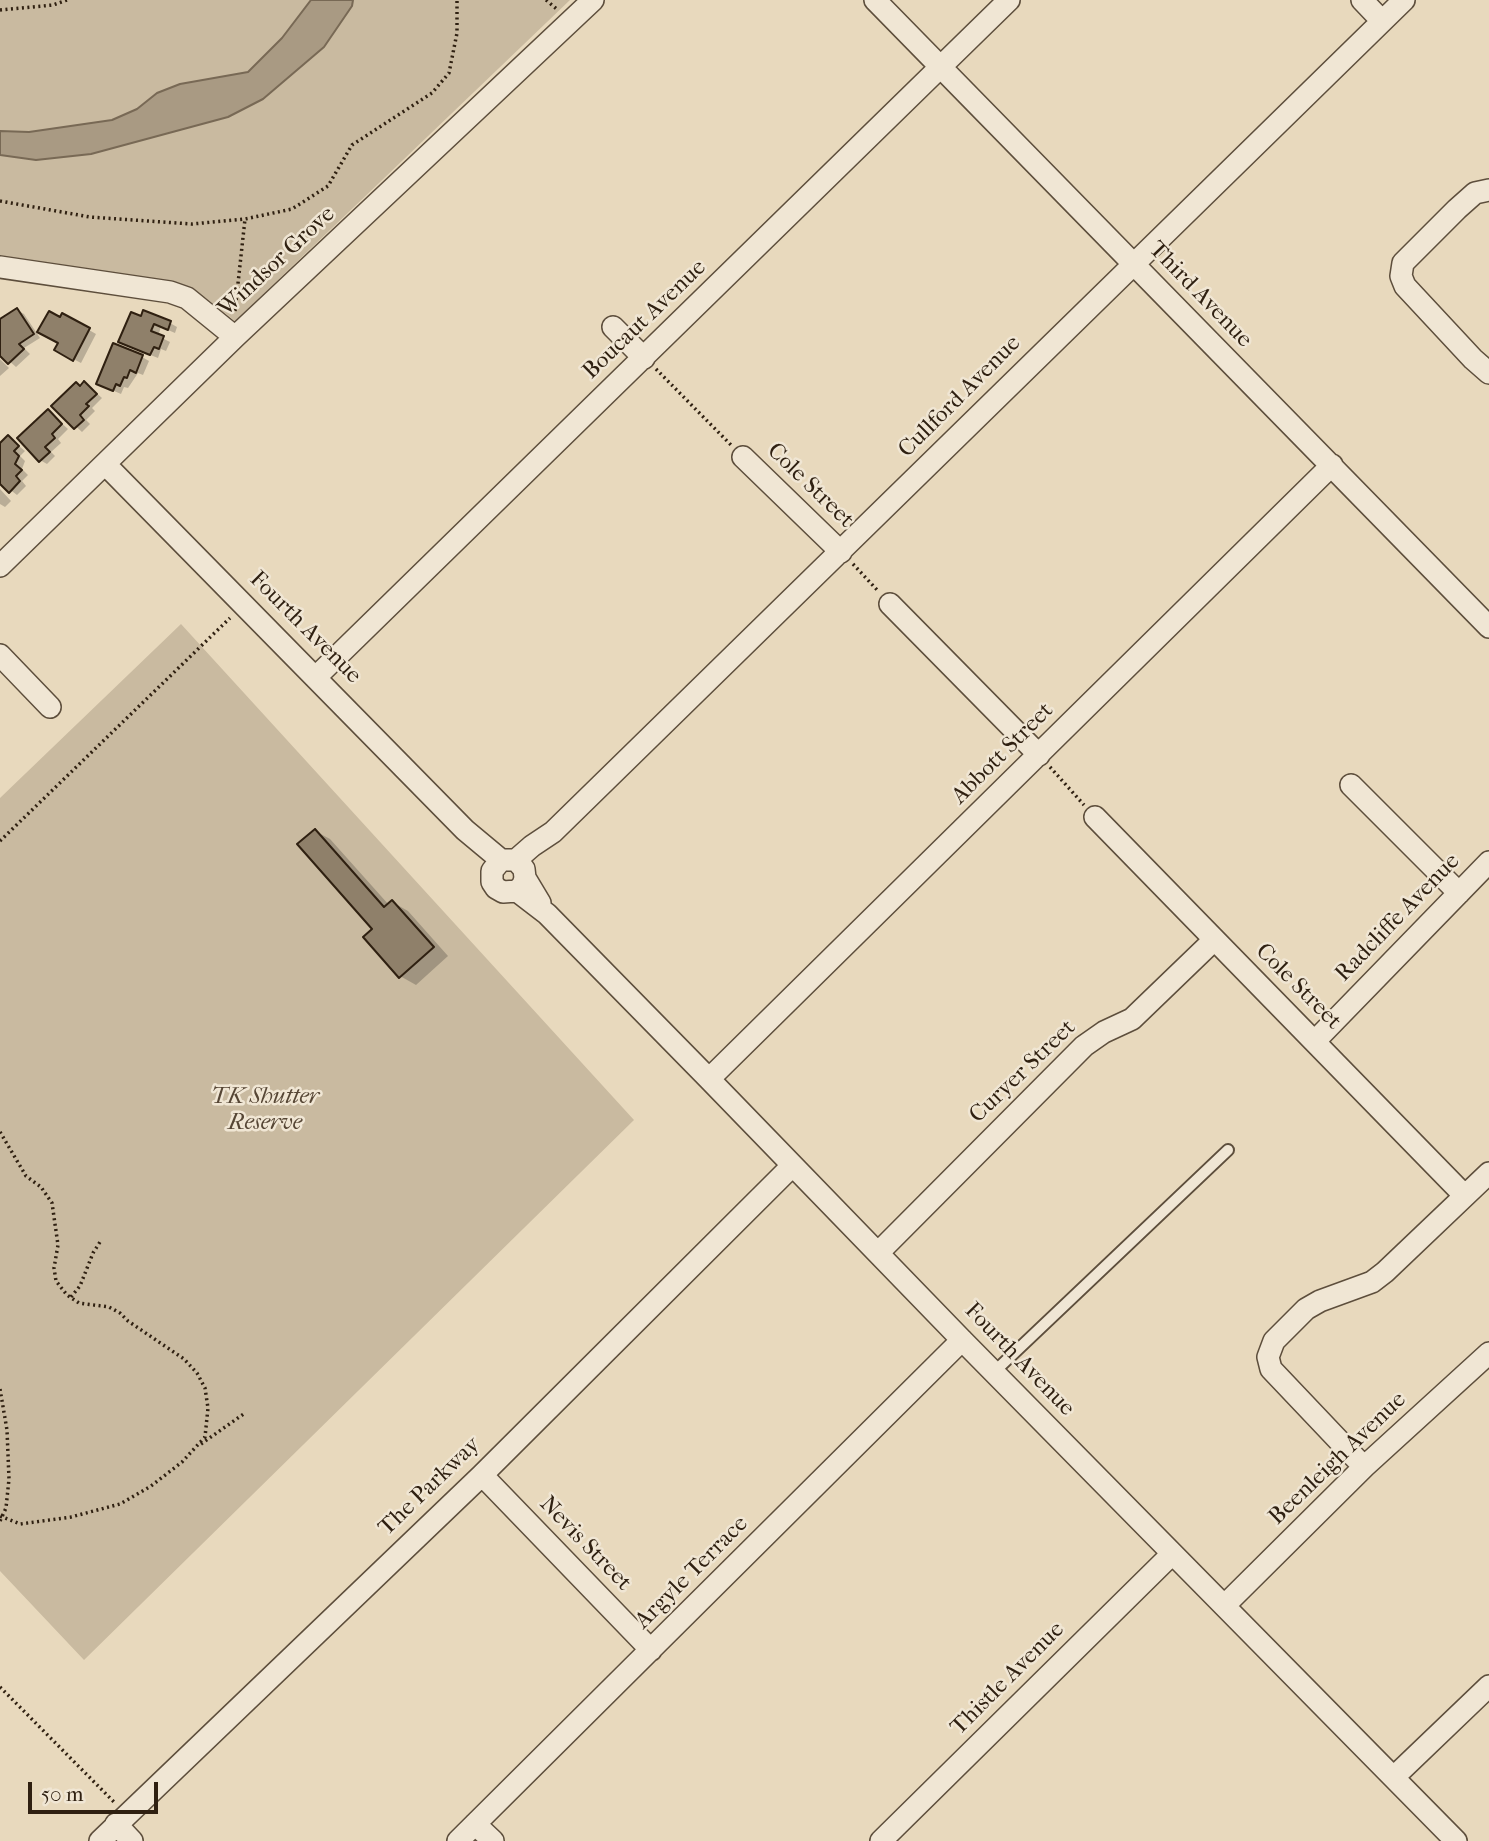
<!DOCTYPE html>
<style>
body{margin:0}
#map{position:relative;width:1489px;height:1841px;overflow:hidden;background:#e8d9bd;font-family:"IM FELL French Canon",serif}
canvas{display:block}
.scale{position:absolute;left:28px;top:1782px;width:130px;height:32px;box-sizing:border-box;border:4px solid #2f2011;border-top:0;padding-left:9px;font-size:21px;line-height:24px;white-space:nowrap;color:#2f2011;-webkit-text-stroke:5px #f0e6d4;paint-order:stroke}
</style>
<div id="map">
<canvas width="1489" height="1841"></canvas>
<div class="scale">50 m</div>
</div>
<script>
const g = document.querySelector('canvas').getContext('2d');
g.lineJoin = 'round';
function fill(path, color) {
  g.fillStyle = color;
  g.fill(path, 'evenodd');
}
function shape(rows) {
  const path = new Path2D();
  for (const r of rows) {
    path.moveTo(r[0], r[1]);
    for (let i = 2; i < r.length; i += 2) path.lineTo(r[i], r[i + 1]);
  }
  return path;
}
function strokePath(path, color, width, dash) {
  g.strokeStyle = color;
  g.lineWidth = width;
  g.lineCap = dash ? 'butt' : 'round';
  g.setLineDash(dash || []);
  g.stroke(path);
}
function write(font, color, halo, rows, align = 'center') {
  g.font = font + ' "IM FELL French Canon",serif';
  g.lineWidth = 5;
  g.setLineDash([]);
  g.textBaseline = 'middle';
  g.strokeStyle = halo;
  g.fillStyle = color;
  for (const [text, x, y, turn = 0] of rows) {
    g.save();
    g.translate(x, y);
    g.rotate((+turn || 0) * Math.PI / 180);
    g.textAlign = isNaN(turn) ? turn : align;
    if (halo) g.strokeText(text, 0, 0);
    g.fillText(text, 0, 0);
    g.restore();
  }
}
fill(shape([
 [0,0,570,0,235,321,206,298,181,284,0,257],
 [181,624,634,1120,84,1660,0,1571,0,798]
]), '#c9baa0');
const water = shape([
 [311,0,353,0,352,6,324,47,263,99,228,117,91,154,36,160,0,155,0,131,29,132,112,120,137,109,157,93,180,84,248,72,282,38,311,0]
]);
fill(water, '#a99a83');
strokePath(water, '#786955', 2);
fill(shape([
 [17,310,24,314,40,338,24,348,30,354,16,367,0,353,0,321],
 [132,314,170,323,177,327,175,333,161,327,158,336,170,342,166,351,161,349,158,358,128,346],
 [63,315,96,334,81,363,56,350,60,343],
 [142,357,149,361,143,375,138,373,128,388,124,387,121,394,105,387],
 [0,359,9,368,0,376],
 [85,383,102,398,92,408,95,411,86,420,90,424,82,432,54,406],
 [48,411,68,429,58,439,61,443,51,452,55,456,47,464,40,460],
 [8,437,25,451,20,456,25,461,22,469,28,475,22,481,26,486,17,495,0,482,0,445],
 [0,489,11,501,5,507,0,504],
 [315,831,330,839,389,905,392,902,408,911,448,956,416,985,400,976]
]), '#0003');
const building = shape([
 [17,308,34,334,19,344,24,349,8,364,0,356,0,319,17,308],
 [143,310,171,321,168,330,154,324,151,331,164,336,159,349,154,347,150,355,118,342,131,312,141,316,143,310],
 [49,311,60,317,62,313,90,328,73,361,54,350,58,343,37,332,49,311],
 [113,343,143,355,136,373,130,370,127,378,124,377,120,386,116,384,113,391,96,384,113,343],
 [84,381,97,394,86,404,89,406,80,415,84,420,74,429,51,406,76,382,80,386,84,381],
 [48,409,62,424,52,434,55,438,45,447,50,452,39,462,17,438,48,409],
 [8,435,19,446,14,451,19,456,15,464,22,470,16,476,20,481,9,493,0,484,0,443,8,435],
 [315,829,384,907,392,900,434,947,399,978,363,937,372,929,297,844,315,829]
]);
fill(building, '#8f806a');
strokePath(building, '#2f2011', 2);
const lane = shape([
 [993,1373,1228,1150]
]);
const street = shape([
 [875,0,1489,627],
 [1362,0,1382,21],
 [1489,190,1475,193,1457,209,1403,263,1401,276,1405,286,1473,359,1489,373],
 [0,267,170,292,187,298,235,337],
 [613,327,644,358],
 [743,457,841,552],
 [106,465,465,830,501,860],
 [0,566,235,337,593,0],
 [890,604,1039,755],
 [0,655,50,707],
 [316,677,1009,0],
 [1351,785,1459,893],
 [1095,817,1464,1195],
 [516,860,532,846,553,832,1404,0],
 [525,878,523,885,517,891,503,892,496,888,492,882,492,871,501,860,516,860,524,869,525,878,540,903],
 [517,891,547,914,709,1079,962,1340,1456,1841],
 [1315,1041,1489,862],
 [709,1079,1332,465],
 [878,1253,1084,1046,1104,1032,1132,1019,1214,940],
 [1364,1467,1271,1369,1268,1357,1274,1341,1306,1309,1320,1301,1372,1282,1385,1272,1489,1173],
 [482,1475,651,1650],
 [1225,1605,1364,1467,1489,1353],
 [1394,1777,1489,1686],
 [116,1824,132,1841],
 [475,1824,493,1841],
 [100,1841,482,1475,792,1166],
 [458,1841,962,1340],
 [881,1841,1172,1554]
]);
strokePath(lane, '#5d4e3c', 14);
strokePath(street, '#5d4e3c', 24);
strokePath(shape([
 [546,0,558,10],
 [0,10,53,5,67,0],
 [0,201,90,217,192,224,245,219,292,209,328,186,352,145,432,93,449,73,457,33,457,0],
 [235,311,245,219],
 [656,369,731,445],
 [853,564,879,592],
 [1050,767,1084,805],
 [0,841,230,618],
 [0,1132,26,1176,41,1187,52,1203,58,1245,54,1268,56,1281,67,1295,79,1303,109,1307,120,1313,128,1321,184,1359,197,1373,205,1388,208,1408,205,1437,182,1462,151,1486,120,1504,71,1517,20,1524,0,1516],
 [71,1297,80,1286,93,1253,100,1242],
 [0,1389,7,1430,9,1479,6,1508,0,1521],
 [201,1444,245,1413],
 [0,1687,115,1803]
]), '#2f2011', 3.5, [2, 3.5]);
strokePath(lane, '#f0e6d4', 10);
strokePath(street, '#f0e6d4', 21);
write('23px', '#2f2011', '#f0e6d4', [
 ["Windsor Grove",277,262,-43],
 ["Third Avenue",1200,295,46],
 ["Boucaut Avenue",645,320,-44],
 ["Cullford Avenue",960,397,-45],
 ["Cole Street",810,486,44],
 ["Fourth Avenue",305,628,45],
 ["Abbott Street",1003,754,-45],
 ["Radcliffe Avenue",1398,918,-46],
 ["Cole Street",1298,987,45],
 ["Curyer Street",1023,1072,-44],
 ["Fourth Avenue",1019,1360,46],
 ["Beenleigh Avenue",1338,1459,-44],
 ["The Parkway",430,1487,-44],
 ["Nevis Street",585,1544,46],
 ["Argyle Terrace",692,1573,-45],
 ["Thistle Avenue",1008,1679,-45]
]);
write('italic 23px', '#564635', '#f0e6d4', [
 ["TK Shutter",265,1097],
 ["Reserve",265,1123]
]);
</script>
